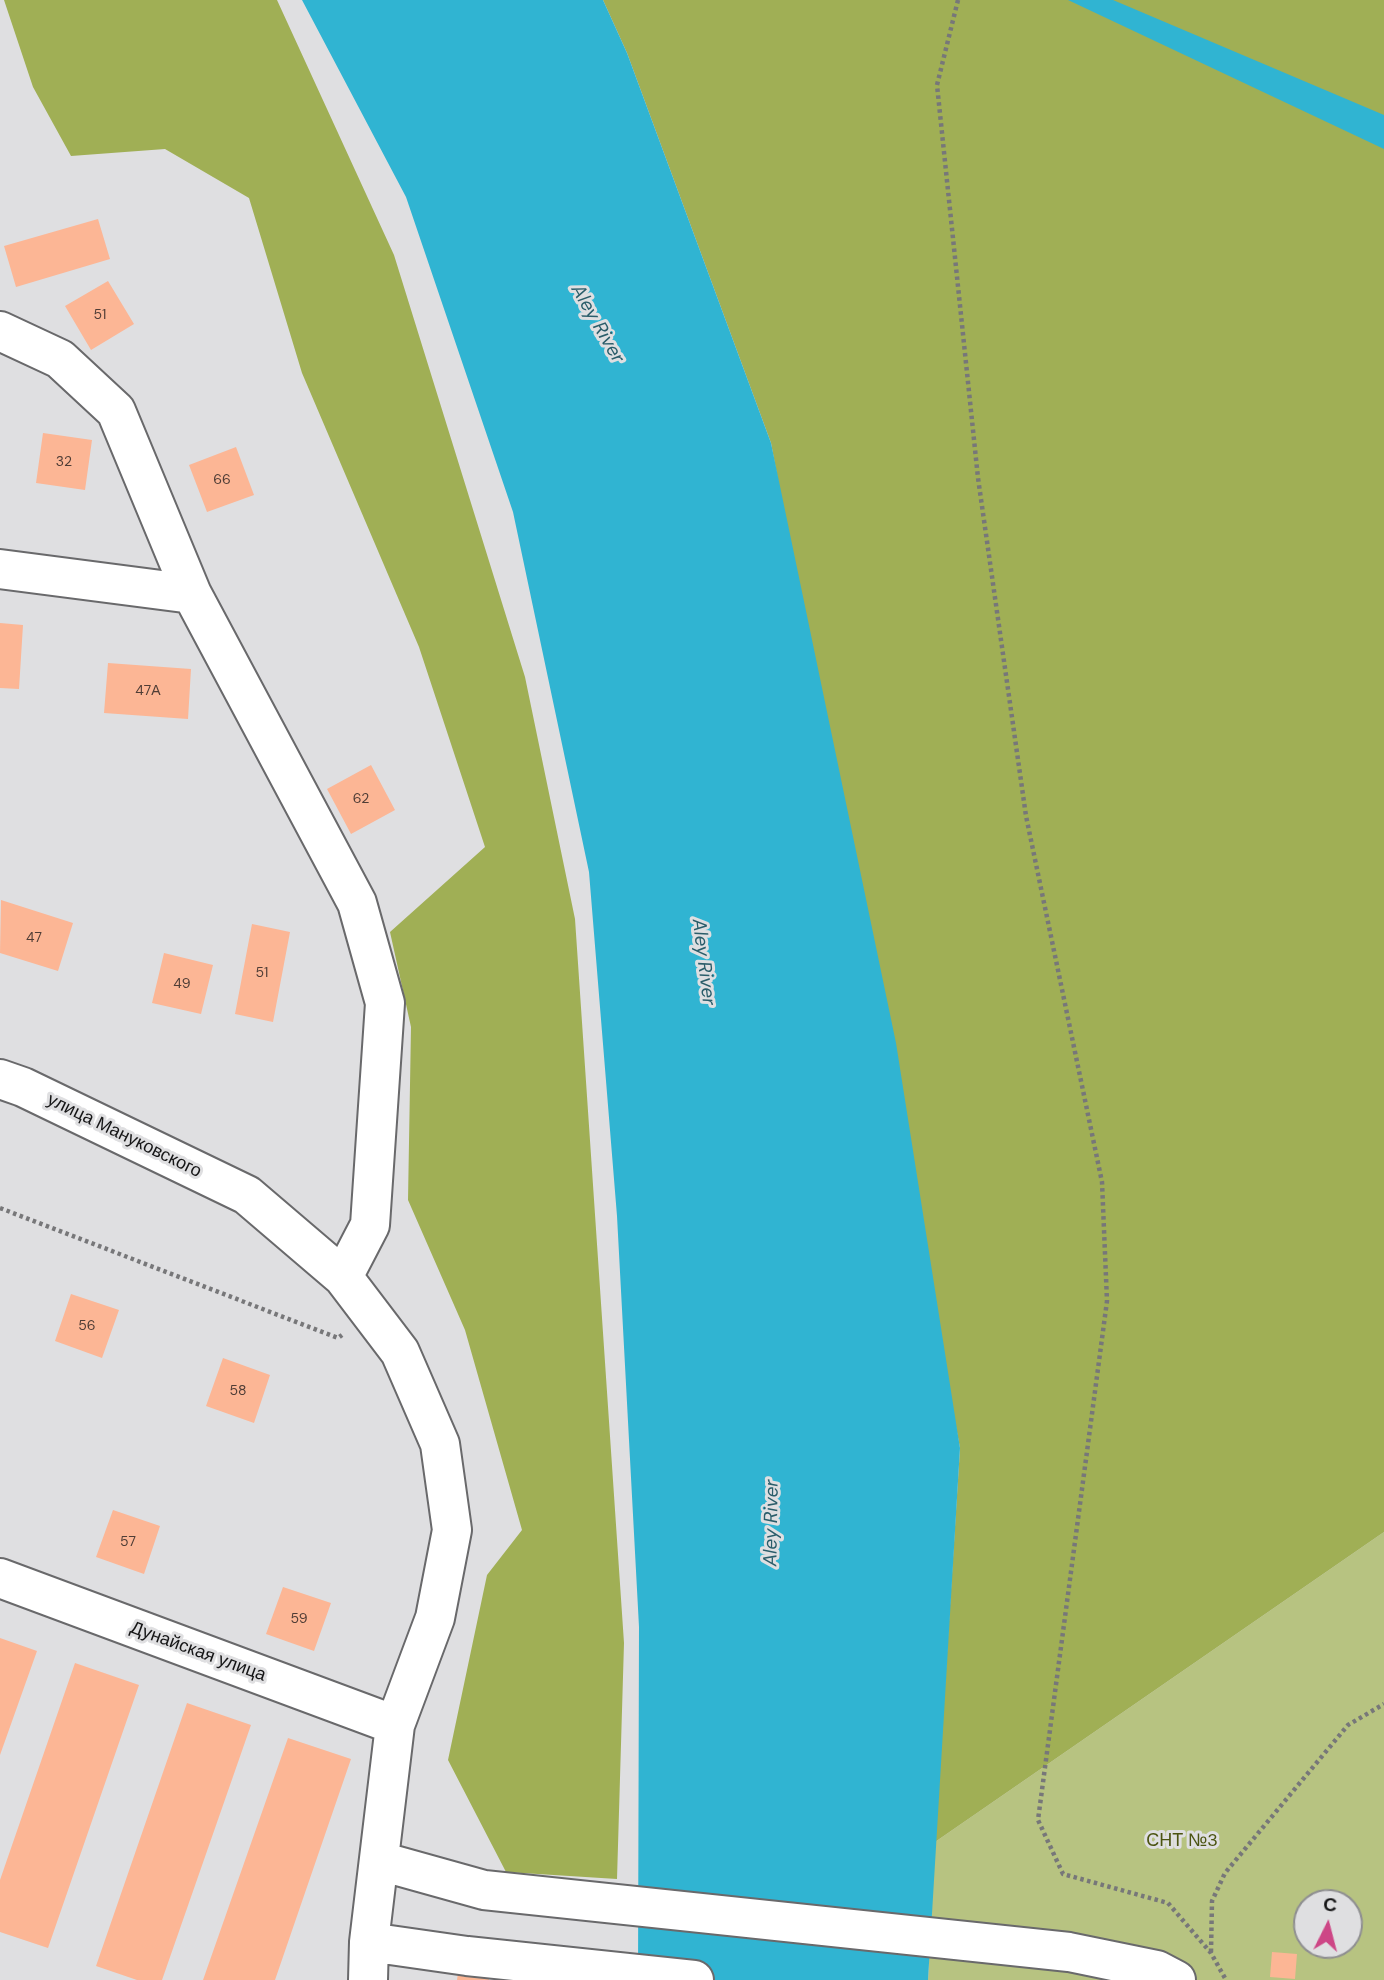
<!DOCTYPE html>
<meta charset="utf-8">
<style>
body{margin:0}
#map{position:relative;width:1384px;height:1980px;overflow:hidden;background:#dfdfe1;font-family:"DM Sans",sans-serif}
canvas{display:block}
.north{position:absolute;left:1293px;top:1889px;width:70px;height:70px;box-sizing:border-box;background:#dfdfe1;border:2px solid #8e8e90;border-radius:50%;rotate:6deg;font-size:19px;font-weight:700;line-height:28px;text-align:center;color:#151516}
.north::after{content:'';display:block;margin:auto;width:24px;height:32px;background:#cd4686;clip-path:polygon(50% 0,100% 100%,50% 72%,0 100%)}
</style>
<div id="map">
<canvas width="1384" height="1980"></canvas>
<div class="north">С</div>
</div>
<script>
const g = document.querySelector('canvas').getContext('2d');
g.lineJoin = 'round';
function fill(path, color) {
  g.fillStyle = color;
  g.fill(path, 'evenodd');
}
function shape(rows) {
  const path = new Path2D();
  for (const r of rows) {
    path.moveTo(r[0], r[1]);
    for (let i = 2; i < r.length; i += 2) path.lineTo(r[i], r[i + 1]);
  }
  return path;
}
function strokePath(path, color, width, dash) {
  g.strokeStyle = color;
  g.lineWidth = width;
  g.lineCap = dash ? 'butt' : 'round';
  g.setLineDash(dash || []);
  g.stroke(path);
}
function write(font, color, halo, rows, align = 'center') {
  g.font = font + ' "DM Sans",sans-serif';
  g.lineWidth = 6;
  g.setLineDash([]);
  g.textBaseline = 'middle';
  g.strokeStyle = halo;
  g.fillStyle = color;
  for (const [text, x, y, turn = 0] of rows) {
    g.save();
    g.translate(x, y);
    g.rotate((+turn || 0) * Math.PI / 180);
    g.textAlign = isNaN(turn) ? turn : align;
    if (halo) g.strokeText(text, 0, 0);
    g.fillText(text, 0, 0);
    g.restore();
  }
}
fill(shape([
 [1384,1532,1384,1980,928,1980,935,1842],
 [1307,1903,1349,1903,1349,1945,1307,1945]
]), '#b7c381');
fill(shape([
 [4,0,277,0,394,255,525,677,575,919,624,1643,617,1879,506,1872,448,1760,487,1575,522,1530,465,1330,408,1200,411,1027,390,932,485,847,419,647,302,373,249,198,165,149,71,156,33,87],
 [603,0,1384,0,1384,1532,935,1842,960,1448,771,443,627,53]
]), '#a0af55');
fill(shape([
 [302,0,603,0,627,53,771,443,896,1043,960,1448,928,1980,638,1980,639,1627,617,1216,589,872,513,512,406,197],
 [1068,0,1113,0,1384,115,1384,149]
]), '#30b4d2');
fill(shape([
 [98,219,110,259,16,287,4,246],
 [108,281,134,324,91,350,65,306],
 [43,433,92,440,85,490,36,483],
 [236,447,254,495,207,512,189,465],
 [0,623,23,625,19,689,0,688],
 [108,663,191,669,188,719,104,713],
 [371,765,395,810,351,834,327,789],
 [1,900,73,923,58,971,0,953],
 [252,924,290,932,273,1022,235,1014],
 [164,953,213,965,201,1014,152,1003],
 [71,1294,119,1310,102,1358,55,1341],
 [223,1358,270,1375,254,1423,206,1406],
 [113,1510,160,1526,144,1574,96,1557],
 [283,1587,331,1603,314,1651,266,1634],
 [0,1638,37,1651,0,1755],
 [75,1663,139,1685,48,1948,0,1932,0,1880],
 [187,1703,251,1725,162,1980,137,1980,96,1966],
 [288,1738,351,1759,275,1980,203,1980],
 [1272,1952,1297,1954,1295,1979,1270,1977],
 [458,1973,489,1975,489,1980,457,1980]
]), '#fcb695');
const minor = shape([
 [0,331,60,359,116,411,192,594,357,903,385,1003,370,1225,343,1277],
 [0,569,192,594],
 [0,1079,23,1087,247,1195,343,1277,400,1352,440,1444,452,1530,435,1618,395,1725,369,1942,368,1980],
 [0,1578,395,1725],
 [380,1861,484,1890,1069,1952,1157,1970,1176,1980],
 [369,1942,467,1956,694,1980]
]);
strokePath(minor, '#69696b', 42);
strokePath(shape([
 [958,0,937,85,978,478,1026,816,1102,1182,1107,1301,1038,1820,1063,1874,1168,1903,1211,1953,1226,1980],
 [0,1208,338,1338,342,1335],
 [1211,1952,1212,1901,1225,1873,1348,1725,1384,1704]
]), '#777779', 4.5, [3.5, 3.5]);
strokePath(minor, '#fff', 38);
write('14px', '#4f3d36', null, [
 ["51",100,315],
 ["32",64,462],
 ["66",222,480],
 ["47А",148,691],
 ["62",361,799],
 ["47",34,938],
 ["51",262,973],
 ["49",182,984],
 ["56",87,1326],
 ["58",238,1391],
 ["57",128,1542],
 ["59",299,1619]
]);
write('18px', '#151516', '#dfdfe1', [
 ["улица Мануковского",124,1136,26],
 ["Дунайская улица",198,1652,20]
]);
write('18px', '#4b5411', '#dfdfe1', [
 ["СНТ №3",1182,1841]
]);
write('italic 19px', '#2a5d6a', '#dfdfe1', [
 ["Aley River",597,324,60],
 ["Aley River",703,962,83],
 ["Aley River",772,1523,-89]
]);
</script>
